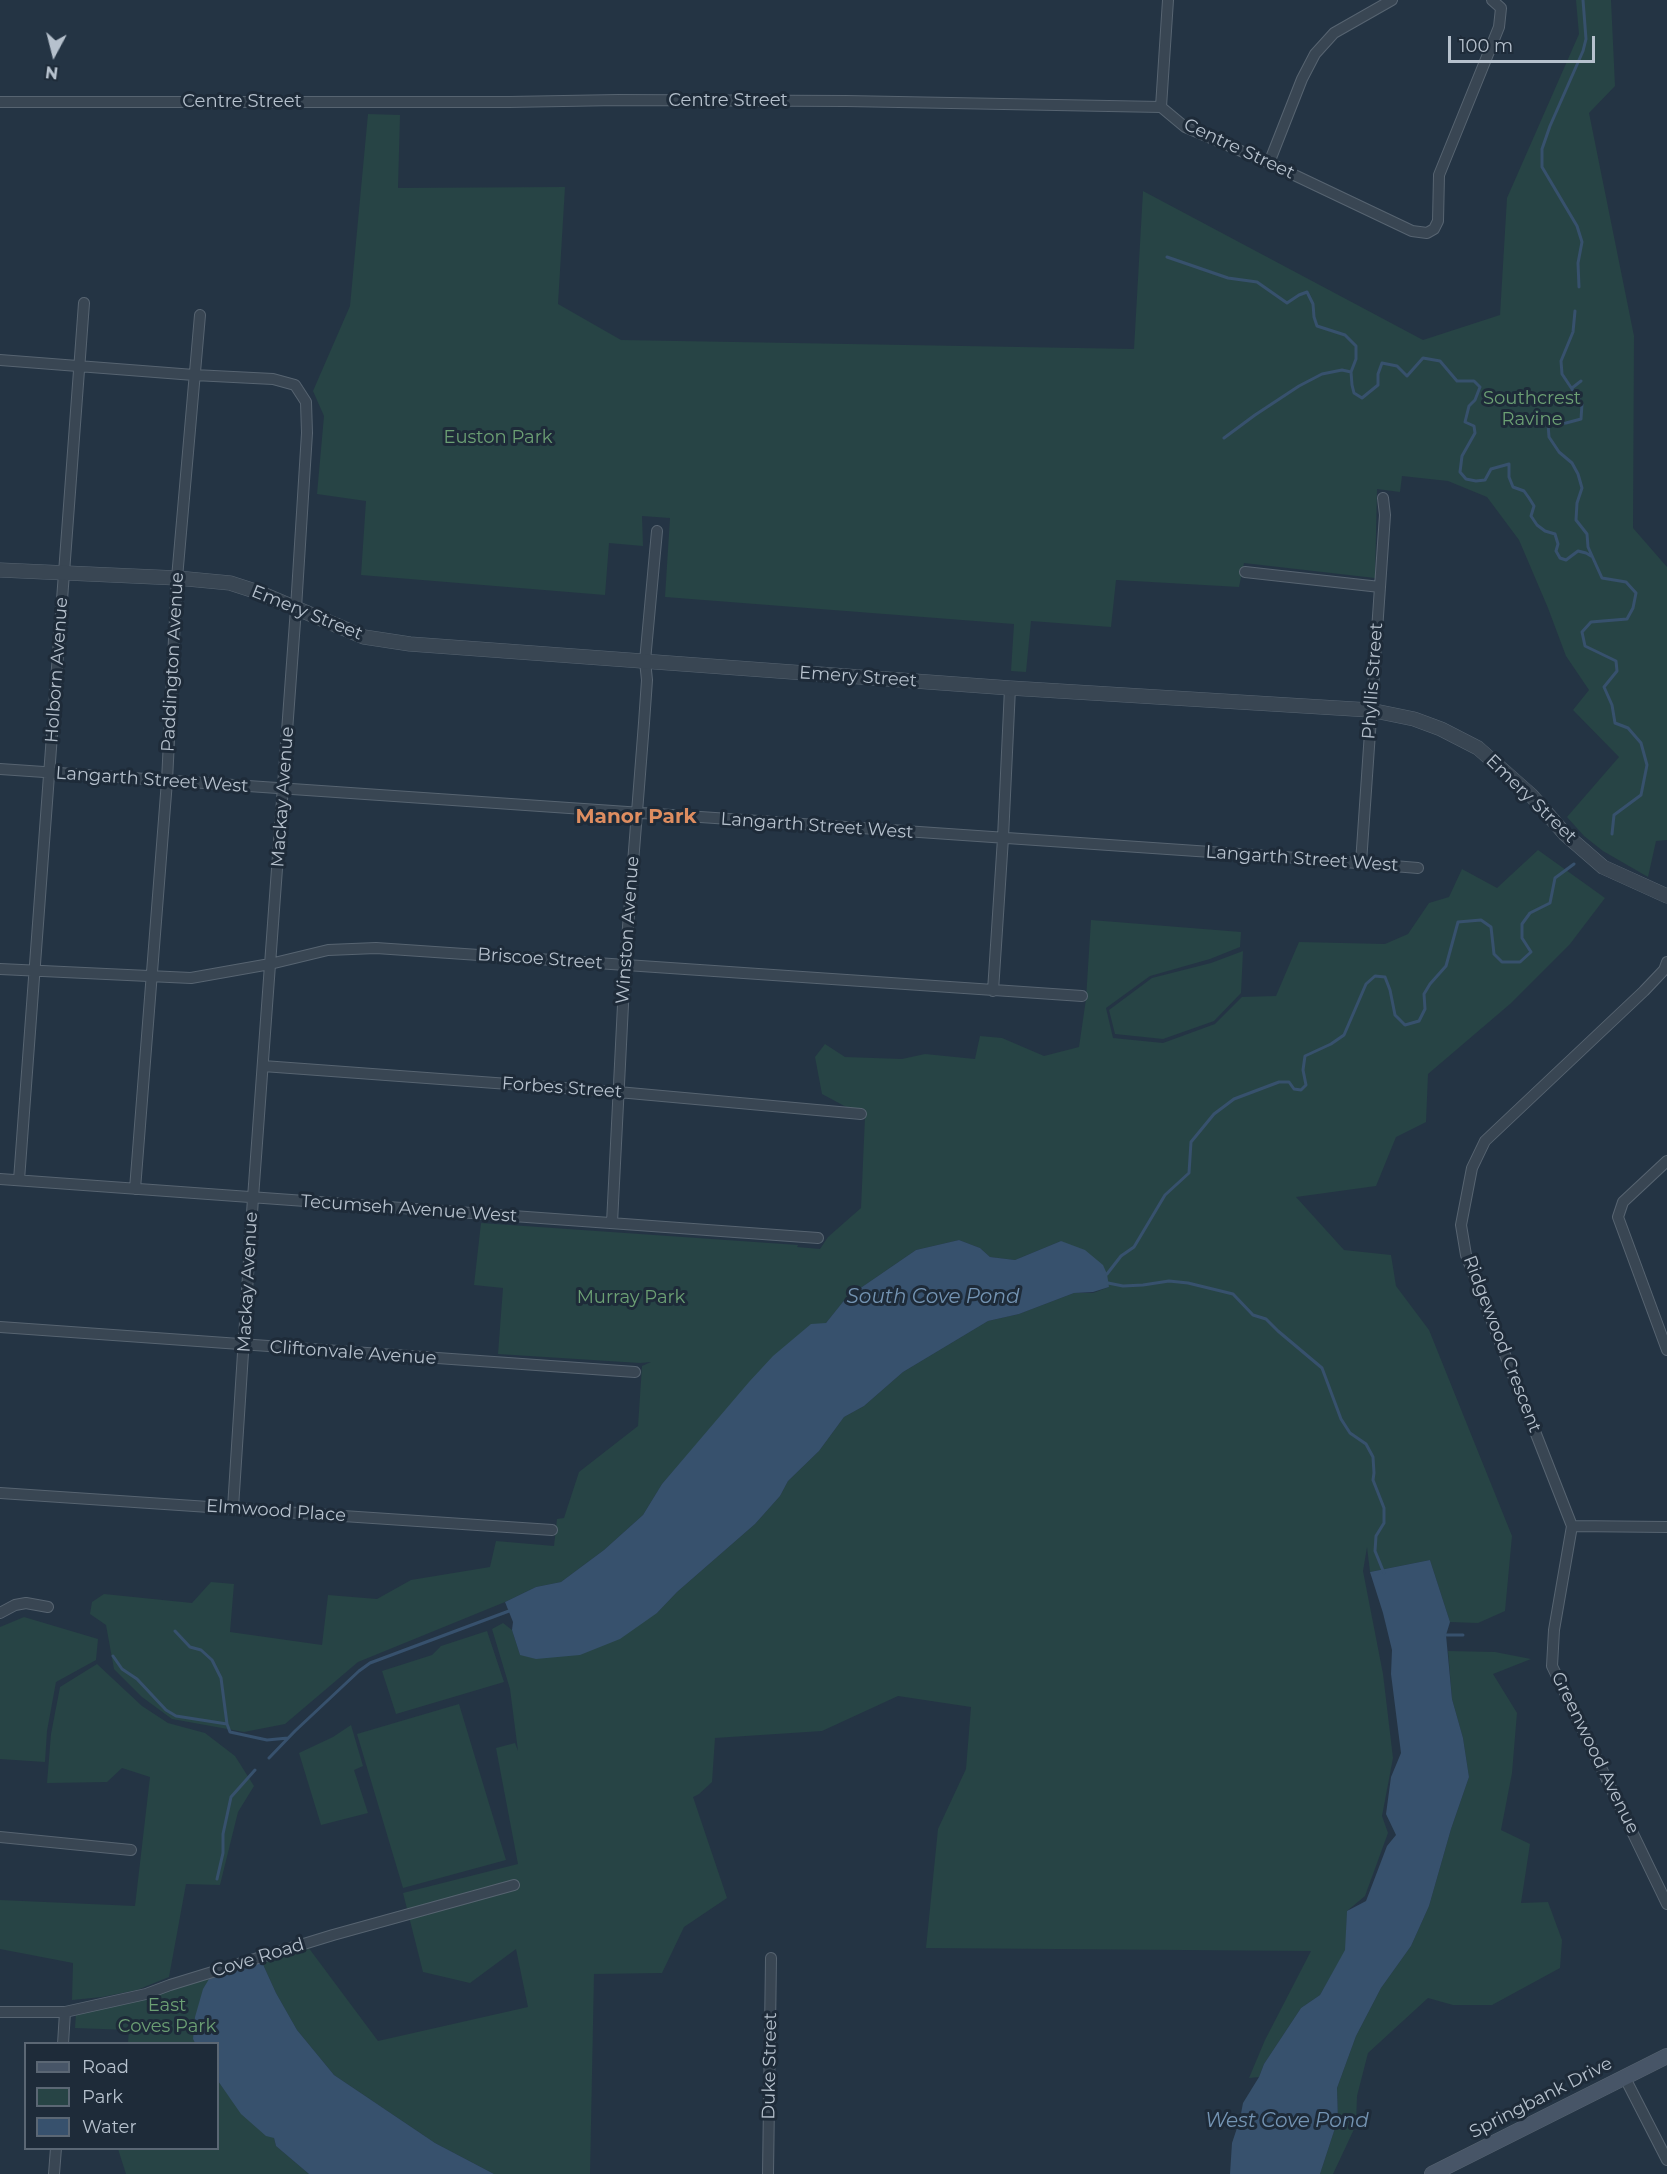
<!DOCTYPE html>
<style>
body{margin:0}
#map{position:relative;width:1667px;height:2174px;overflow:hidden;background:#243444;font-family:Montserrat,sans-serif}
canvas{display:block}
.legend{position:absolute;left:24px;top:2042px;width:195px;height:108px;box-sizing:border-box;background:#1e2b39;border:2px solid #5b6774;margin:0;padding:8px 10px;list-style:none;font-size:18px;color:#b6c1cd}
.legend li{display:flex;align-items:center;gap:12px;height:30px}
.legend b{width:30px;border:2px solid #5b6774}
.north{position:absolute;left:24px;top:24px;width:60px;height:60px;-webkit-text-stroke:4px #1e2b39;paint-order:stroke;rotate:187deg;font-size:16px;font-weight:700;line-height:24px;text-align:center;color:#b6c1cd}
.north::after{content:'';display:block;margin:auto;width:21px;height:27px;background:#b6c1cd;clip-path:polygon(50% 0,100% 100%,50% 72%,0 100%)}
.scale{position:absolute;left:1448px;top:36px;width:147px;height:27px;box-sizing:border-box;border:3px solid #b6c1cd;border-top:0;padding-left:8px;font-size:18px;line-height:21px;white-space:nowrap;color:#b6c1cd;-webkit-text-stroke:4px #1e2b39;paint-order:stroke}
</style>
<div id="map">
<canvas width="1667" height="2174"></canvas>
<ul class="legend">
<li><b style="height:8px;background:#475567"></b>Road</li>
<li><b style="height:16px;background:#274445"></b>Park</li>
<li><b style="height:16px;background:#37516d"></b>Water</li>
</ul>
<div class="north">N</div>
<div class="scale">100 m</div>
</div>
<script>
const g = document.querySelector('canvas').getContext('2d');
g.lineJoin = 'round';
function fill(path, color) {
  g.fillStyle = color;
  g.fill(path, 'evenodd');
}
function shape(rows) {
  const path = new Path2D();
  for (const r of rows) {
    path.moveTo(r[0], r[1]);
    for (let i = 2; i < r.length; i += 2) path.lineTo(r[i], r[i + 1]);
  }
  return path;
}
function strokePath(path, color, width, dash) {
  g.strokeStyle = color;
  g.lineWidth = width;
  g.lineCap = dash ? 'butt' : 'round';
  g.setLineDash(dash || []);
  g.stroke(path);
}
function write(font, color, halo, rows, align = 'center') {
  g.font = font + ' Montserrat,sans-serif';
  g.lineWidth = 6;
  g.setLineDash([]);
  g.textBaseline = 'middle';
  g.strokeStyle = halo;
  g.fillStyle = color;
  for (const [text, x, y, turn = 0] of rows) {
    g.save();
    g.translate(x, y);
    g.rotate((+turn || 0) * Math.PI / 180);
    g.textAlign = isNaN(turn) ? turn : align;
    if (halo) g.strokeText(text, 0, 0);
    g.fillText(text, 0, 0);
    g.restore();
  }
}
fill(shape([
 [1576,0,1611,0,1615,86,1589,113,1634,336,1633,528,1667,567,1667,840,1656,841,1648,877,1603,851,1584,836,1567,817,1619,757,1573,710,1589,690,1566,656,1548,608,1519,540,1487,497,1448,481,1402,476,1400,492,1377,489,1375,578,1244,563,1239,587,1116,580,1111,627,1031,621,1026,672,1011,671,1014,624,665,597,670,518,642,516,643,546,609,543,605,595,361,575,366,501,317,494,324,416,313,391,350,306,368,114,400,115,398,188,565,187,558,304,621,340,1134,349,1143,191,1423,340,1500,315,1507,198,1579,34],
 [1538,850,1605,898,1570,944,1510,1004,1428,1074,1426,1122,1396,1137,1376,1186,1296,1197,1344,1250,1391,1255,1396,1286,1429,1330,1512,1536,1505,1611,1478,1623,1450,1622,1430,1560,1370,1572,1367,1547,1363,1571,1383,1674,1393,1758,1382,1816,1388,1833,1365,1896,1347,1911,1346,1950,1320,1995,1301,2008,1264,2064,1259,2077,1249,2078,1265,2040,1311,1951,926,1948,938,1829,966,1769,971,1707,898,1696,822,1731,715,1738,712,1782,699,1794,693,1797,727,1898,684,1927,662,1973,594,1974,590,2174,494,2174,435,2143,334,2075,297,2030,276,1993,261,1960,308,1947,378,2041,528,2007,516,1949,470,1983,423,1972,403,1893,518,1864,496,1748,515,1743,518,1751,510,1689,492,1629,503,1623,512,1630,520,1655,657,1613,677,1592,755,1524,780,1496,788,1481,819,1451,844,1417,864,1406,903,1372,988,1321,1019,1314,1074,1293,1093,1293,1109,1287,1061,1241,1015,1260,990,1257,980,1248,959,1240,916,1250,846,1298,826,1323,718,1420,662,1484,643,1515,604,1550,561,1582,536,1587,505,1602,358,1662,285,1724,244,1732,172,1719,142,1697,114,1669,106,1625,90,1614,92,1602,104,1594,192,1603,211,1582,234,1584,230,1632,322,1645,328,1595,377,1599,411,1580,490,1567,496,1541,554,1546,557,1519,564,1518,579,1472,638,1426,642,1366,651,1362,640,1363,498,1354,503,1288,474,1285,481,1223,798,1245,797,1247,820,1249,828,1237,861,1208,865,1117,822,1094,815,1057,825,1044,845,1057,902,1059,925,1054,975,1059,980,1036,1002,1038,1044,1056,1079,1047,1086,999,1091,920,1241,932,1240,947,1210,959,1150,976,1106,1008,1113,1038,1163,1043,1215,1024,1242,997,1276,996,1299,942,1385,944,1408,934,1429,903,1449,897,1462,869,1497,888],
 [1243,951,1241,993,1214,1021,1163,1039,1115,1034,1109,1010,1152,978,1211,963],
 [24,1617,98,1639,96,1660,56,1682,47,1731,45,1762,0,1759,0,1627],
 [487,1631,504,1682,396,1714,382,1671,432,1655,441,1646],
 [1448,1651,1495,1652,1531,1659,1493,1674,1517,1713,1512,1773,1501,1830,1530,1844,1521,1903,1548,1902,1562,1940,1560,1968,1492,2005,1453,2005,1428,1998,1368,2053,1357,2096,1356,2125,1333,2174,1320,2174,1338,2119,1337,2088,1356,2036,1381,1988,1411,1946,1429,1906,1451,1829,1469,1777,1463,1738,1452,1699],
 [97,1664,142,1706,168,1723,205,1733,235,1756,254,1786,238,1812,220,1885,186,1884,169,1977,137,1990,102,1997,72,2000,73,1963,0,1949,0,1900,135,1906,150,1777,122,1768,107,1782,47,1783,51,1734,60,1687],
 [459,1704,506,1860,403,1888,357,1734],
 [351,1725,363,1766,354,1770,368,1813,321,1825,299,1753,333,1737],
 [212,1974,193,2039,195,2043,128,2043,129,2030,75,2028,76,2014],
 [218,2081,229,2096,274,2138,276,2146,309,2174,126,2174,118,2149,218,2148]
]), '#274445');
fill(shape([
 [959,1240,980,1248,990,1257,1015,1260,1061,1241,1085,1250,1103,1265,1107,1274,1109,1287,1093,1292,1074,1293,1019,1314,988,1321,903,1372,864,1406,844,1417,819,1451,788,1481,780,1496,755,1524,677,1592,657,1613,620,1639,580,1655,536,1659,520,1655,512,1630,513,1622,505,1602,536,1587,561,1582,604,1550,643,1515,662,1484,749,1382,773,1356,811,1324,826,1323,846,1298,916,1250],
 [1430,1560,1450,1622,1446,1635,1452,1699,1463,1738,1469,1777,1451,1829,1429,1906,1411,1946,1381,1988,1356,2036,1337,2088,1338,2119,1320,2174,1230,2174,1232,2143,1240,2119,1243,2103,1259,2077,1264,2064,1301,2008,1320,1995,1345,1950,1347,1911,1366,1901,1387,1846,1396,1835,1386,1814,1391,1777,1401,1753,1391,1674,1392,1650,1383,1613,1370,1572],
 [261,1960,276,1993,297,2030,334,2075,435,2143,494,2174,309,2174,276,2146,274,2138,266,2136,241,2114,218,2081,218,2044,195,2043,193,2039,195,2017,203,1989,212,1974]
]), '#37516d');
strokePath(shape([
 [1167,257,1228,278,1257,282,1287,303,1299,295,1307,292,1313,304,1314,317,1317,326,1345,335,1356,346,1356,359,1351,372,1352,385,1354,393,1362,398,1378,385,1378,374,1382,363,1397,366,1407,376,1423,358,1440,361,1457,381,1474,381,1480,387,1475,400,1469,406,1465,422,1474,426,1475,433,1462,456,1460,472,1466,479,1476,481,1485,480,1491,469,1509,464,1509,477,1513,487,1524,491,1529,498,1534,506,1531,516,1537,525,1545,531,1555,534,1558,544,1556,551,1560,558,1566,560,1578,551,1586,553,1591,556],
 [1579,287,1578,263,1582,242,1577,226,1542,167,1542,149,1550,126,1583,51,1586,39,1583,0],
 [1575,311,1573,332,1561,361,1562,374,1582,404,1581,419,1566,423,1548,424,1549,437,1559,452,1572,463,1578,474,1582,488,1577,503,1576,520,1587,534,1588,547,1602,578,1626,582,1636,593,1633,608,1627,619,1591,622,1582,632,1585,646,1616,661,1617,671,1604,687,1612,705,1615,723,1628,728,1641,743,1647,765,1641,795,1614,815,1612,834],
 [1572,388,1581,381],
 [1224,438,1255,415,1299,386,1322,374,1342,370,1351,372],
 [1107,1274,1121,1256,1134,1247,1165,1195,1189,1173,1191,1142,1214,1114,1234,1099,1279,1082,1289,1082,1294,1089,1301,1090,1306,1085,1303,1070,1305,1056,1331,1044,1344,1035,1366,984,1375,976,1385,977,1390,990,1395,1015,1405,1025,1419,1021,1425,1009,1424,994,1430,984,1446,966,1458,922,1481,920,1491,927,1494,954,1502,962,1520,962,1531,952,1522,938,1522,924,1530,913,1550,903,1555,878,1574,864],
 [1108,1283,1123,1286,1143,1285,1169,1281,1188,1283,1233,1294,1253,1315,1266,1319,1278,1331,1322,1368,1341,1419,1350,1433,1366,1444,1373,1457,1374,1473,1373,1480,1384,1508,1384,1523,1376,1536,1375,1551,1384,1573],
 [175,1631,190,1647,201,1650,212,1660,221,1678,227,1724],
 [1446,1635,1463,1635],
 [113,1656,122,1669,137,1679,166,1710,176,1716,227,1724,230,1732,267,1740,288,1738],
 [269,1758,295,1731,359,1671,370,1663,509,1611],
 [217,1879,223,1853,223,1834,231,1797,255,1770]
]), '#37516d', 3);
const minor = shape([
 [0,102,509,102,618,100,846,101,1161,107,1185,127,1269,163,1412,231,1427,233,1434,229,1438,221,1439,175,1499,27,1501,8,1492,0],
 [1161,107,1168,0],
 [1269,163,1302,79,1315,54,1334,33,1392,0],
 [0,360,194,375,273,379,295,385,306,402,307,433,296,608,253,1198,233,1508],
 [1245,572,1380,587],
 [0,769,1284,857,1418,868],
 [1361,863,1380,587,1385,515,1383,498],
 [0,969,191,978,270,964,328,950,376,948,1082,996],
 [993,991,1003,838,1010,688],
 [263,1066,618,1092,861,1114],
 [1667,1161,1623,1202,1618,1217,1667,1350],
 [0,1179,818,1238],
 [19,1180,84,303],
 [135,1189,167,781,177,578,200,315],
 [612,1223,625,965,644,723,647,680,645,661,657,531],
 [0,1327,635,1372],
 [0,1493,552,1530],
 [1572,1526,1466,1255,1461,1225,1472,1168,1485,1141,1644,991,1664,970,1667,962],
 [1572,1526,1554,1630,1552,1666,1667,1904],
 [1572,1526,1667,1527],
 [0,1613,15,1605,26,1603,48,1607],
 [0,1837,131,1850],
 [0,2012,65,2012,146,1994,170,1985,333,1935,514,1885],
 [63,2044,65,2012],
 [1625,2078,1667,2160],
 [54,2174,56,2148],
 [768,2174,771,1958]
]);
const tertiary = shape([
 [0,570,177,578,230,583,258,592,364,637,410,644,1010,688,1370,710,1414,719,1441,729,1478,748,1531,795,1565,834,1603,867,1667,896]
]);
const secondary = shape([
 [1432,2174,1667,2056]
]);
strokePath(minor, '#576471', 12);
strokePath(tertiary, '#576471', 15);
strokePath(secondary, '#576471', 16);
strokePath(minor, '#394653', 10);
strokePath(tertiary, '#394653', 14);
strokePath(secondary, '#475567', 15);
write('18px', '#b6c1cd', '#1e2b39', [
 ["Centre Street",728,101],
 ["Centre Street",242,102],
 ["Centre Street",1239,149,25],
 ["Emery Street",307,613,22],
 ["Paddington Avenue",173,662,-87],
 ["Holborn Avenue",57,670,-86],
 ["Emery Street",858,677,4],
 ["Phyllis Street",1373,681,-86],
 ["Langarth Street West",152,780,4],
 ["Mackay Avenue",283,797,-86],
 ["Emery Street",1531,799,44],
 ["Langarth Street West",817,826,4],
 ["Langarth Street West",1302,859,4],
 ["Winston Avenue",628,930,-86],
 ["Briscoe Street",540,959,4],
 ["Forbes Street",562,1088,4],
 ["Tecumseh Avenue West",409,1209,4],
 ["Mackay Avenue",248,1282,-87],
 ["Ridgewood Crescent",1502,1344,69],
 ["Cliftonvale Avenue",353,1353,4],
 ["Elmwood Place",276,1511,4],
 ["Greenwood Avenue",1595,1753,64],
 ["Cove Road",258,1958,-17],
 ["Duke Street",770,2066,-89],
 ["Springbank Drive",1541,2098,-27]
]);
write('18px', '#6ca074', '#1e2b39', [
 ["Southcrest",1532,399],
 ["Ravine",1532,420],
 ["Euston Park",498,438],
 ["Murray Park",631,1298],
 ["East",167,2006],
 ["Coves Park",167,2027]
]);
write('bold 20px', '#de8d60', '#1e2b39', [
 ["Manor Park",636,817]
]);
write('italic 20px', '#7494b3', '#1e2b39', [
 ["South Cove Pond",933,1297],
 ["West Cove Pond",1287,2121]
]);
</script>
